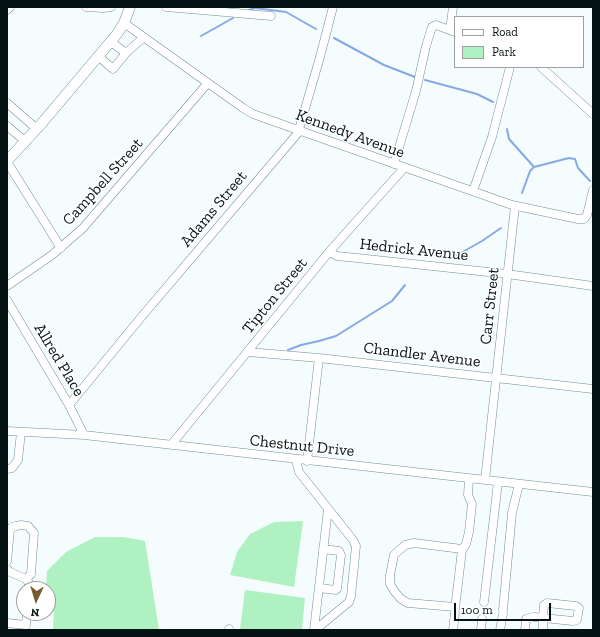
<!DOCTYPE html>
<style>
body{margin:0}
#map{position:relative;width:600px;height:637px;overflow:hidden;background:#f5fcfd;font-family:"Zilla Slab",serif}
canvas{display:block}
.frame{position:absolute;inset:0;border:8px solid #061314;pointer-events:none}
.legend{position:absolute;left:454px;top:16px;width:130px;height:52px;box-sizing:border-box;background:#fff;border:1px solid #9ba1a1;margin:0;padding:5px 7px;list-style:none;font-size:12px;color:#061314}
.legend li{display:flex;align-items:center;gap:8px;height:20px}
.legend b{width:20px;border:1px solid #9ba1a1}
.north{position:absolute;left:16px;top:581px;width:40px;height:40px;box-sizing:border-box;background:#fff;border:1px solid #9ba1a1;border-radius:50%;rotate:184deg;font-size:11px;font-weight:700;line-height:16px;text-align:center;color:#061314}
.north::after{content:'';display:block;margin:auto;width:14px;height:18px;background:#79582f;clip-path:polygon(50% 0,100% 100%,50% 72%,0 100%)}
.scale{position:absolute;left:454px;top:603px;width:97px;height:18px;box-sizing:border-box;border:2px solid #061314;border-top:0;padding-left:5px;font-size:12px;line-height:14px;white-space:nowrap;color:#061314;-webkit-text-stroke:3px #fff;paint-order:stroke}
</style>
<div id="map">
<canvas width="600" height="637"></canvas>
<div class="frame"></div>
<ul class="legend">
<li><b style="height:5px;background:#fff"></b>Road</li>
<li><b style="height:11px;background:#aff1c0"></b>Park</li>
</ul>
<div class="north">N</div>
<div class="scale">100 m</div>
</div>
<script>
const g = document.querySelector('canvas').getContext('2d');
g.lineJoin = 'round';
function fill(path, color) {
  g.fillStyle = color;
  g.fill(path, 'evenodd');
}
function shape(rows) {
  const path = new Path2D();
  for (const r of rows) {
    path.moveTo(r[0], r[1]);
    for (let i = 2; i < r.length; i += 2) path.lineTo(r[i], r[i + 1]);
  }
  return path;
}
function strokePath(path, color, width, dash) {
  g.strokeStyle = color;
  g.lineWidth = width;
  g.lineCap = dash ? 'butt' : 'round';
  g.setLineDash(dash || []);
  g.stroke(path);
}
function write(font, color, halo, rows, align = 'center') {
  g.font = font + ' "Zilla Slab",serif';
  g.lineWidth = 3;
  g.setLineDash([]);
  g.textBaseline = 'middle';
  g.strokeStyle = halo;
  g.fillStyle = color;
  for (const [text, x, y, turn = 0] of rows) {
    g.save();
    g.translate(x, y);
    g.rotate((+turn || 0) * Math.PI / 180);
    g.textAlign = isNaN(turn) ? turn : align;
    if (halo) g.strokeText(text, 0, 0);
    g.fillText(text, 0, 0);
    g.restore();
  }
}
fill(shape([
 [303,521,294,587,230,575,237,552,250,534,274,522],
 [95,537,123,537,145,541,159,630,53,630,54,609,48,600,48,589,46,589,47,571,66,552],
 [245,590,305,598,302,629,240,630]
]), '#aff1c0');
strokePath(shape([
 [249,10,255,8,286,12,316,29],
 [201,36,233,18],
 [334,38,384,65,415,77],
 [425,80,477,94,493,102],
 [507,129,509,139,534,167],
 [522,193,530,171,534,167,569,158,575,159,578,168,590,181],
 [452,258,482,241,501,228],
 [288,350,301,345,319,341,336,336,392,301,405,285]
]), '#86a9e5', 2);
const minor = shape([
 [86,7,103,8,111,7],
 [166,7,271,16],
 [7,10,10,7],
 [124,23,243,108,253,114,298,130,512,205,578,219,584,219,587,215,593,190],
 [450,30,453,7],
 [111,42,126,53],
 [98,56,113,69,126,53,144,37],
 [541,67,593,114],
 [7,103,37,129],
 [7,126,25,141],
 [7,162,61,248],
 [394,164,416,91,426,46,432,27,436,25,455,32],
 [473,191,492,137,510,67],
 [329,252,337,256,357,258,507,274,593,286],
 [7,286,52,255,83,228,207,84],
 [7,300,69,405,84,435],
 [248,352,319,358,593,389],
 [69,405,143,315,298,133,320,57,333,7],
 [7,431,84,435,593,492],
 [171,445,329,252,404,168],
 [296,460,299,472,353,540,356,546,351,596,349,602,315,630],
 [307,461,319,358],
 [7,469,12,468,18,460,21,432],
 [485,480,515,206],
 [7,561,10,530,12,527,16,526,21,525,28,526,34,533,31,574,26,579],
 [7,569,10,572,26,579,29,583,29,589],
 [319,588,336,590,337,589,341,555,339,551,323,549],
 [484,602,498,482],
 [547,603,576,606,579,608,577,620,573,621,543,618,544,605,547,603],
 [455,607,408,603,401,599,395,592,390,584,390,575,394,555,405,545,414,543,462,549],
 [455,609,462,550,466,544,469,532,472,504,468,495,469,479],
 [503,610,512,513,519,484],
 [7,623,26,625,27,613],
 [229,630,229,629],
 [314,630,328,509],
 [453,630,455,613],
 [481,630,482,619],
 [500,630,503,614],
 [525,630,526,619,534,617,543,618,543,630]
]);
const major = shape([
 [7,161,42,123,117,34,124,23,130,7]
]);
strokePath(minor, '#6e8f94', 9);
strokePath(major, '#6e8f94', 11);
strokePath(minor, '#fff', 8);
strokePath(major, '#fff', 10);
write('16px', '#061314', '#fff', [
 ["Kennedy Avenue",350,134,20],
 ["Campbell Street",103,182,-48],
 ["Adams Street",214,209,-50],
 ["Hedrick Avenue",414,250,6],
 ["Tipton Street",275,296,-51],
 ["Carr Street",490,306,-84],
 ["Chandler Avenue",422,355,7],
 ["Allred Place",59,360,59],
 ["Chestnut Drive",302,446,6]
]);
</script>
